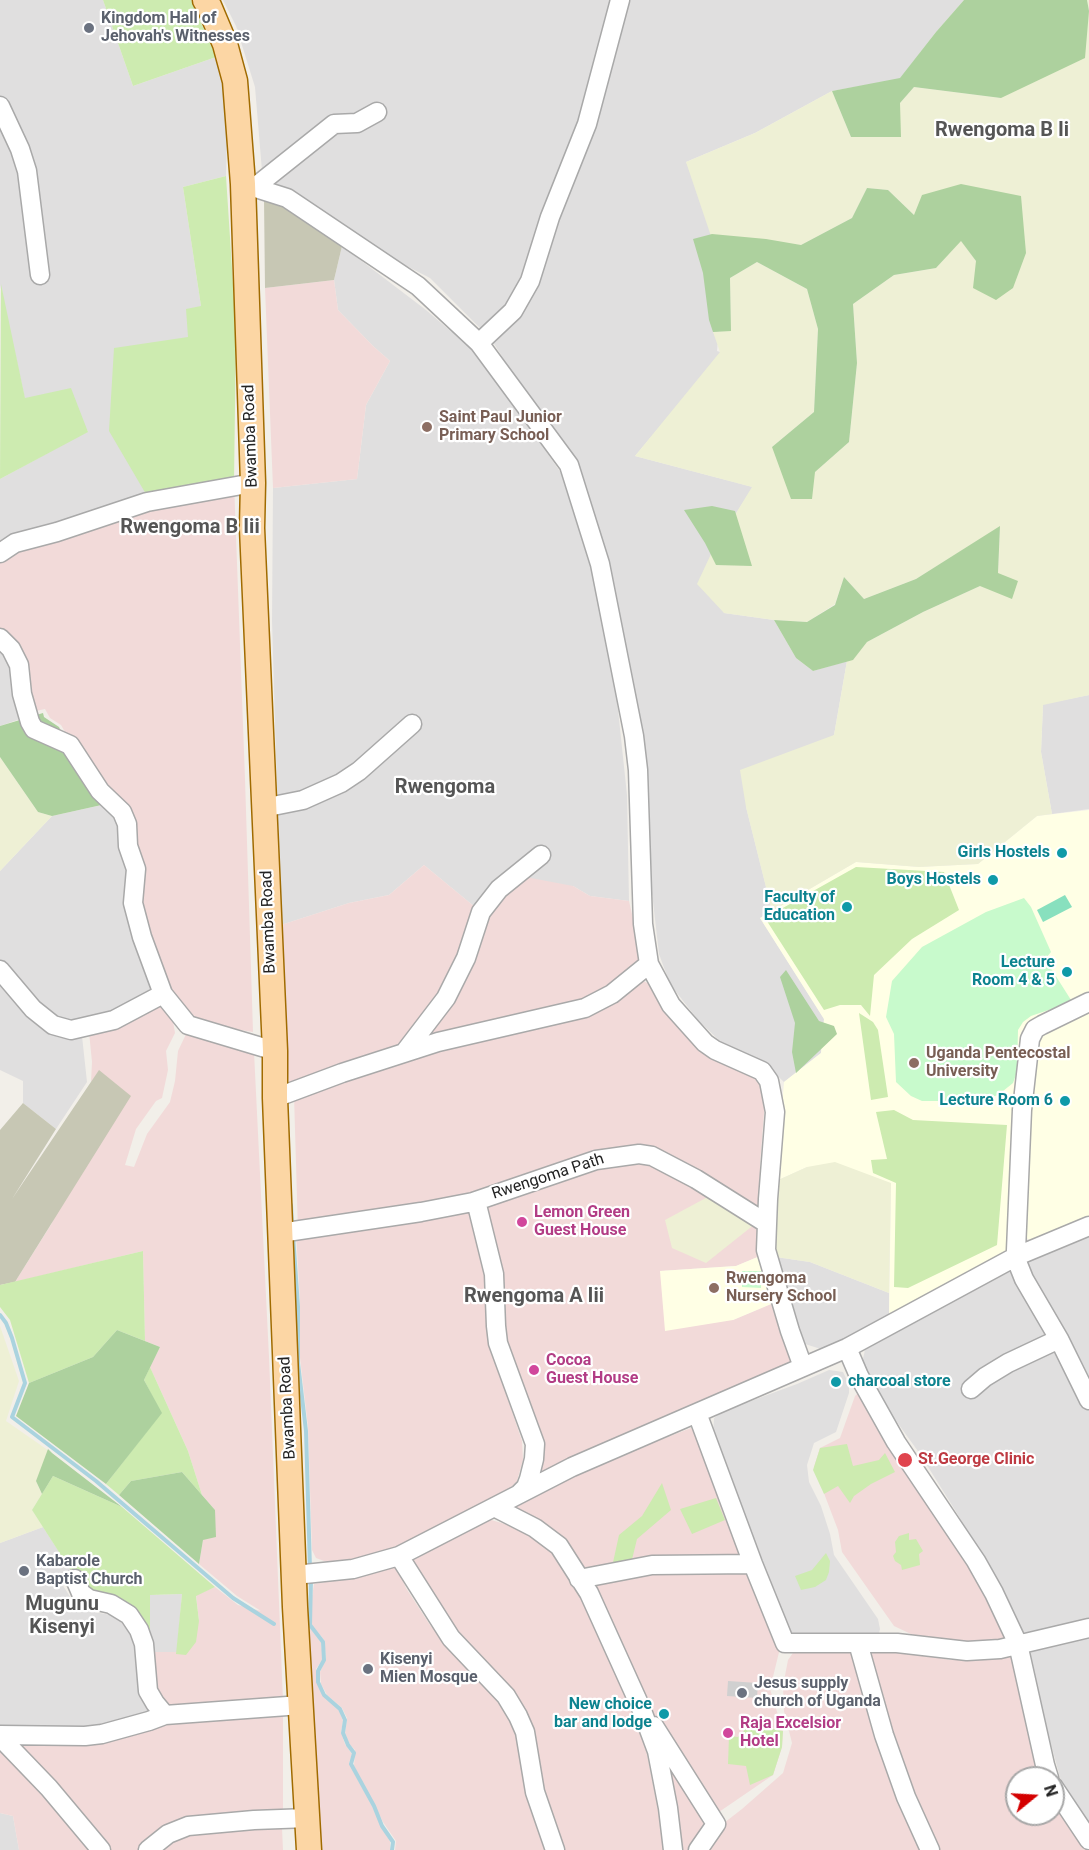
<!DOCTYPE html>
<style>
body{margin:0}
#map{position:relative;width:1089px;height:1850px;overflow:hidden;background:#f2efe9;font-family:Roboto,sans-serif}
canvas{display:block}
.north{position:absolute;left:1005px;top:1766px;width:60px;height:60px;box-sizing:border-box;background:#fff;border:2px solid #a7a7a7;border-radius:50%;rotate:72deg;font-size:16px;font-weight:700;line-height:24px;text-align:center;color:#222}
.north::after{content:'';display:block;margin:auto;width:21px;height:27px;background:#d40000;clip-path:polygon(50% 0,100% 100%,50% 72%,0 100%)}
</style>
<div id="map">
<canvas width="1089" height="1850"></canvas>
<div class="north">N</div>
</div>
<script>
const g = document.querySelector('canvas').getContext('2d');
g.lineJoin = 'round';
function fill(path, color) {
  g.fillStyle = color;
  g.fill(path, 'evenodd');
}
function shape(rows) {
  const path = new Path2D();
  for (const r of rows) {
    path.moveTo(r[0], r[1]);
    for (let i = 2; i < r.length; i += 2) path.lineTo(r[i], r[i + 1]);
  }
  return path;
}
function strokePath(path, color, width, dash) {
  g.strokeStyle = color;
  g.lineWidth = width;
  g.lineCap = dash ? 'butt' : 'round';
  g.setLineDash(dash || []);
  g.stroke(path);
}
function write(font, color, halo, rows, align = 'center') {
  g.font = font + ' Roboto,sans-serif';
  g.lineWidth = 4.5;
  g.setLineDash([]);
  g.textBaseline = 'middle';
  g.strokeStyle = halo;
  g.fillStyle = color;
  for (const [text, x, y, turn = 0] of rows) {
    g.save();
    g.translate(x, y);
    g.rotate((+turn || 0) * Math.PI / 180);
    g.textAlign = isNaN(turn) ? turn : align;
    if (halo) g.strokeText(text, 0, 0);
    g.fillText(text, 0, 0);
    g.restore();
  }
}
fill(shape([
 [0,0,103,0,133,86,216,57,228,100,226,176,183,187,201,306,188,337,150,501,0,553,0,479,88,431,25,399,0,285],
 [223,0,964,0,936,32,900,79,832,91,755,133,686,162,727,242,717,351,723,353,635,456,753,487,711,554,724,613,774,620,796,658,813,671,847,661,834,735,746,807,772,911,760,918,824,1019,821,1053,784,1082,762,1061,726,1047,698,1020,670,984,659,954,643,814,638,748,569,463,491,339,430,278,395,260,288,190,263,183,255,87,236,26],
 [342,246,426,310,482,358,561,473,592,572,617,700,627,795,629,901,590,896,573,886,481,912,424,865,389,895,349,903,281,925,272,621,273,488,357,479,366,405,390,361,373,346,338,310,334,280],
 [0,644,11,661,23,718,0,726],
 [1089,695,1089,809,1052,814,1041,752,1043,704],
 [111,803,124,823,159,990,85,1027,50,1021,0,965,0,871,52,816],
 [0,977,82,1036,87,1082,56,1129,23,1103,23,1081,0,1070],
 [1089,1232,1089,1828,1063,1788,1035,1686,1028,1642,988,1566,955,1510,920,1454,871,1386,862,1363,865,1350,1007,1263],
 [776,1257,810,1262,889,1293,889,1321,824,1350,805,1344,791,1322],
 [829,1370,843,1372,849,1384,849,1393,836,1432,814,1443,807,1465,809,1482,821,1506,830,1534,834,1555,878,1619,880,1629,879,1633,874,1635,790,1637,713,1435,714,1418,724,1411,797,1384],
 [43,1527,74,1575,62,1584,74,1603,89,1611,116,1616,133,1637,138,1653,137,1679,144,1702,156,1715,106,1729,0,1729,0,1543],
 [182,1594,177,1652,150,1652,150,1595],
 [0,1813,13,1816,19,1850,0,1850]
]), '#e0dfdf');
fill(shape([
 [334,280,338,310,373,346,390,361,366,405,357,479,273,488,265,288],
 [234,482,245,779,253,1032,190,1022,168,996,147,946,130,845,61,725,50,718,45,709,26,713,0,636,0,553],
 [424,865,481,912,510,874,573,886,590,896,629,901,642,958,635,970,580,1002,405,1043,316,1076,289,1083,284,1032,281,925,349,903,389,895],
 [643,981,650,984,666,1011,756,1074,764,1089,764,1113,760,1164,760,1256,736,1266,660,1271,733,1320,771,1304,795,1373,527,1484,527,1448,477,1206,487,1266,492,1352,522,1441,523,1460,517,1481,508,1491,410,1547,335,1565,316,1558,312,1550,308,1427,299,1349,300,1301,296,1232,298,1232,294,1095,444,1044,581,1016,624,996],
 [160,1004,173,1021,175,1033,166,1051,168,1070,162,1098,156,1101,136,1129,125,1165,134,1167,147,1134,170,1102,175,1081,178,1051,188,1030,254,1052,269,1357,283,1701,170,1711,159,1702,150,1652,177,1652,176,1654,199,1621,196,1595,215,1587,238,1605,261,1611,237,1596,199,1564,203,1540,215,1510,202,1495,188,1451,150,1367,160,1347,145,1341,143,1251,15,1282,52,1223,99,1071,91,1082,92,1062,89,1032],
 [858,1393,909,1480,946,1527,975,1573,1004,1634,1006,1642,1003,1646,928,1642,894,1626,842,1552,838,1530,814,1467,820,1448,840,1438,855,1396],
 [691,1428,698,1438,782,1640,770,1689,783,1731,782,1747,773,1775,716,1814,708,1795,647,1704,568,1546,551,1528,523,1516,513,1509,519,1502,595,1465],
 [488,1519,535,1533,556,1554,581,1593,642,1729,666,1850,558,1850,533,1753,531,1721,517,1698,493,1668,464,1644,410,1562],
 [396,1564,406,1588,430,1625,449,1646,484,1677,514,1726,547,1850,395,1850,396,1841,383,1822,354,1766,355,1750,350,1745,345,1734,347,1718,342,1708,327,1695,321,1684,320,1672,326,1658,324,1640,312,1625,312,1597,314,1584,366,1575],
 [303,1582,308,1583,308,1625,321,1642,323,1659,316,1669,317,1681,323,1695,339,1710,343,1721,341,1732,345,1744,352,1754,349,1763,373,1808,381,1827,390,1841,390,1850,316,1850],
 [857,1649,880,1752,892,1788,922,1850,699,1850,711,1833,742,1809,783,1773,792,1743,784,1711,783,1686,788,1660,795,1650],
 [872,1649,901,1651,950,1660,1012,1657,1026,1708,1040,1778,1017,1778,1017,1814,1053,1814,1053,1800,1087,1850,936,1850,926,1832,865,1657],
 [283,1713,283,1817,197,1821,140,1850,103,1850,15,1747,17,1739,171,1717],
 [659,1739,709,1826,695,1850,680,1850],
 [0,1748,5,1749,90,1850,19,1850,13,1816,0,1813],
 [252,1828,282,1828,283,1850,157,1850,178,1836]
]), '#f2dad9');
fill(shape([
 [1089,810,1089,991,1059,1010,1034,1019,1021,1032,1011,1251,889,1321,891,1184,807,1167,776,1181,784,1082,821,1053,824,1019,760,918,856,862,919,867,978,864,1037,816],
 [1089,1006,1089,1220,1035,1245,1027,1238,1029,1129,1033,1102,1031,1054,1039,1036],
 [760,1256,760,1265,771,1304,733,1320,665,1331,660,1271,736,1266]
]), '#ffffe5');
fill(shape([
 [728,1681,758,1683,757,1698,727,1696]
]), '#d0d0d0');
fill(shape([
 [264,199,287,204,342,246,334,280,265,288],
 [99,1070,131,1096,15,1282,0,1285,0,1130,23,1103,56,1129,12,1199]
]), '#c7c7b4');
fill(shape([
 [1087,0,1089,0,1089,695,1043,705,1041,752,1052,814,1037,816,978,864,919,867,856,862,772,911,746,807,740,770,834,735,847,661,853,659,867,642,923,612,980,586,998,573,1000,527,916,579,864,599,844,577,835,604,807,622,774,620,724,613,697,584,711,554,752,487,635,456,720,352,713,332,731,330,730,278,757,262,807,289,818,329,814,412,772,447,815,472,849,442,857,363,853,304,894,275,936,268,961,240,976,261,1026,253,914,215,888,190,867,188,852,218,801,245,713,242,686,162,755,133,832,91,851,137,900,103,914,87,1001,98,1089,11],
 [0,757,38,812,52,816,0,871],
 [835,1162,891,1183,889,1293,810,1262,776,1257,776,1181,807,1167],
 [715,1193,760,1220,706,1263,672,1248,665,1220],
 [0,1326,19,1381,6,1421,52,1453,36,1481,42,1494,32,1510,43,1527,0,1543]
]), '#eef0d5');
fill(shape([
 [103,0,191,0,216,57,133,86],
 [226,176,236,330,234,482,150,501,109,431,114,348,188,337,186,309,201,306,183,187],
 [1,284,25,398,71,388,88,432,0,479],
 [856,867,944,872,959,910,912,939,874,975,870,1016,861,1005,840,1005,824,1010,765,918],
 [859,1013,873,1022,878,1030,888,1097,871,1100],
 [894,1110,913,1120,1007,1125,997,1245,908,1288,894,1287,896,1183,873,1173,871,1160,887,1159,876,1112],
 [143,1251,145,1341,117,1330,93,1357,29,1383,10,1320,0,1307,0,1285],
 [150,1367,188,1451,202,1495,182,1472,131,1481,119,1495,106,1484,161,1413,144,1380],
 [847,1444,853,1466,879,1460,885,1453,895,1472,871,1484,854,1496,850,1503,838,1486,824,1494,813,1470,820,1448],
 [53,1476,122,1507,215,1587,196,1596,199,1621,196,1642,186,1655,176,1654,182,1594,150,1595,150,1652,136,1628,97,1603,73,1574,32,1510],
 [662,1483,671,1510,637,1539,629,1572,612,1567,619,1535,642,1516],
 [716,1498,725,1520,692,1534,680,1509],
 [909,1533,909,1540,916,1539,923,1551,919,1554,920,1565,902,1570,901,1565,895,1561,893,1556,896,1552,895,1542,899,1536],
 [826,1553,830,1561,829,1572,826,1580,815,1587,801,1590,795,1576,812,1570],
 [751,1723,783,1731,782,1747,773,1775,750,1785,746,1766,728,1764,729,1736,738,1737]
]), '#cdebb0');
fill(shape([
 [964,0,1087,0,1089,11,1085,58,1001,98,914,87,900,103,901,137,851,137,832,91,900,78,936,32],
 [961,184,1021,196,1026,253,1013,288,996,300,973,288,976,261,961,241,936,268,894,275,853,304,857,363,849,442,815,472,812,499,791,499,772,447,814,412,818,329,807,289,757,262,730,278,731,331,713,332,709,320,703,273,693,239,712,234,766,239,801,245,852,218,867,188,888,190,914,215,922,195],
 [712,506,735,511,752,566,716,565,705,543,684,510],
 [1000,526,998,573,1018,581,1012,599,980,586,923,612,867,642,853,660,813,671,796,658,774,620,807,622,835,605,844,577,864,599,916,579],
 [43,713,44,717,59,727,80,770,106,804,52,816,38,812,0,757,0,726],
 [786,970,819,1021,834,1026,837,1034,796,1073,792,1052,795,1023,780,977],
 [117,1330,160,1347,144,1380,162,1413,106,1484,16,1416,29,1383,93,1357],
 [48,1449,52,1453,122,1507,53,1476,42,1494,36,1481],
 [182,1472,215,1510,216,1537,203,1540,199,1564,119,1495,131,1481]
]), '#add19e');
fill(shape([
 [1024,898,1031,907,1051,952,1045,959,1071,1000,1066,1004,1031,1016,1023,1022,1018,1030,1017,1072,1013,1083,998,1095,980,1101,922,1101,911,1096,896,1082,894,1034,886,1017,892,981,922,947,986,912],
 [742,1271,761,1271,761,1288,742,1287]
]), '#c8facc');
fill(shape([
 [1065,895,1072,907,1043,922,1037,910]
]), '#88e0be');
strokePath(shape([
 [291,1205,292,1224],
 [293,1235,298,1307,298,1363,306,1431,310,1569],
 [0,1315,6,1323,12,1338,25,1383,12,1417,96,1481,233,1598,274,1624],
 [311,1579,310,1625,323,1642,324,1660,318,1671,318,1682,324,1695,340,1709,345,1720,343,1733,348,1745,354,1753,351,1764,374,1806,382,1826,393,1842,392,1850]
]), '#aad3df', 4);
const minor = shape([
 [0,106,20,149,27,171,40,275],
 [243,184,287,198,418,286,479,343,569,465,600,564,634,736,638,770,643,924,649,964,671,1005,705,1043,715,1050,762,1071,769,1081,775,1112,768,1199,766,1250,790,1331,803,1367],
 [255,187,334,124,357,123,377,112],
 [479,343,513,311,530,281,550,217,587,124,620,0],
 [0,553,15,543,57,532,147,502,253,483],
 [0,638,11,649,19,665,22,694,30,722,34,729,70,745,100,791,122,812,127,824,128,846,136,869,133,903,142,937,163,994,188,1025,275,1051],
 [263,808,303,800,341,783,359,771,412,724],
 [0,970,33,1009,53,1025,71,1030,114,1020,163,994],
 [1089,1002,1042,1025,1035,1029,1030,1039,1022,1110,1016,1250,1018,1264,1024,1279,1059,1339,1089,1400],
 [404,1053,446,998,466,958,481,912,499,889,541,855],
 [275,1098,342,1073,438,1042,585,1008,612,994,649,964],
 [476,1201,494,1274,496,1326,498,1343,535,1444,534,1459,529,1479,526,1487,520,1493],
 [280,1233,421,1212,473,1202,596,1160,639,1154,652,1156,696,1179,766,1223],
 [847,1348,859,1376,896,1442,976,1561,994,1593,1018,1644,1045,1765,1049,1778],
 [971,1389,985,1377,1008,1363,1059,1339],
 [697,1413,753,1564,785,1643,897,1643,967,1651,1000,1649,1089,1628],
 [494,1507,535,1528,559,1546,589,1593,641,1708,657,1751,668,1808,673,1850],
 [399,1556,451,1638,506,1696,518,1716,525,1732,535,1792,555,1850],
 [295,1575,353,1569,399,1556,572,1467,847,1348,1017,1256,1089,1226],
 [75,1579,81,1593,89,1599,111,1604,129,1615,139,1630,144,1644,148,1691,155,1703,165,1715],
 [579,1579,652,1565,753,1564],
 [858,1643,884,1735,906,1797,930,1850],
 [654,1726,716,1824,698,1850],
 [0,1735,85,1736,102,1734,149,1721,165,1715,301,1705],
 [0,1737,49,1788,101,1850],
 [1053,1786,1089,1840],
 [148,1850,168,1834,188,1826,254,1820,308,1818]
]);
const major = shape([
 [205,0,209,6,225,44,235,81,243,184,253,483,252,528,275,1051,275,1098,295,1607,309,1850]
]);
strokePath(minor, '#a9a9a9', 21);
strokePath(major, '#a06b00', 27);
strokePath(minor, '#fff', 18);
strokePath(major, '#fcd6a4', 24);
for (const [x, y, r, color] of [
 [89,28,6,"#6b7280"],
 [427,427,6,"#8d6e63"],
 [1062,853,6,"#0f9aa8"],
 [993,880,6,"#0f9aa8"],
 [847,907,6,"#0f9aa8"],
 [1067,972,6,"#0f9aa8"],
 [914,1063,6,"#8d6e63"],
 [1065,1101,6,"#0f9aa8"],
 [522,1222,6,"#d1479c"],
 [714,1288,6,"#8d6e63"],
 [534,1370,6,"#d1479c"],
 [836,1382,6,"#0f9aa8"],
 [905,1460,8,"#e0444e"],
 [24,1571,6,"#6b7280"],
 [368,1669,6,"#6b7280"],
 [742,1693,6,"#6b7280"],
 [664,1714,6,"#0f9aa8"],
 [728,1733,6,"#d1479c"]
]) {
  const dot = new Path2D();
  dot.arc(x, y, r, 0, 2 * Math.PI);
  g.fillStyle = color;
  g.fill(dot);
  strokePath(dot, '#fff', 2);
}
write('bold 16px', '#5b616d', '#fff', [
 ["Kingdom Hall of",101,19],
 ["Jehovah's Witnesses",101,37],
 ["Kabarole",36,1562],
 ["Baptist Church",36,1580],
 ["Kisenyi",380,1660],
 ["Mien Mosque",380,1678],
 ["Jesus supply",754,1684],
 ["church of Uganda",754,1702]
], 'left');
write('bold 16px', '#785e54', '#fff', [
 ["Saint Paul Junior",439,418],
 ["Primary School",439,436],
 ["Uganda Pentecostal",926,1054],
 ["University",926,1072],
 ["Rwengoma",726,1279],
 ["Nursery School",726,1297]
], 'left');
write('16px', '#222', '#fff', [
 ["Bwamba Road",251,436,-92],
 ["Bwamba Road",269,922,-92],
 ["Rwengoma Path",548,1177,-18],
 ["Bwamba Road",288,1408,-93]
]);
write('bold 16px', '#0d838f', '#fff', [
 ["Girls Hostels",1050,853],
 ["Boys Hostels",981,880],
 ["Faculty of",835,898],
 ["Education",835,916],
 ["Lecture",1055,963],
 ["Room 4 & 5",1055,981],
 ["Lecture Room 6",1053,1101],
 ["charcoal store",848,1382,"left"],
 ["New choice",652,1705],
 ["bar and lodge",652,1723]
], 'right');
write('bold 16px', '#b23c85', '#fff', [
 ["Lemon Green",534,1213],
 ["Guest House",534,1231],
 ["Cocoa",546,1361],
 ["Guest House",546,1379],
 ["Raja Excelsior",740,1724],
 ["Hotel",740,1742]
], 'left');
write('bold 16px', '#be3a42', '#fff', [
 ["St.George Clinic",918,1460]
], 'left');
write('bold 20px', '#555', '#fff', [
 ["Rwengoma B Ii",1002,131],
 ["Rwengoma B Iii",190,528],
 ["Rwengoma",445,788],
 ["Rwengoma A Iii",534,1297],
 ["Mugunu",62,1605],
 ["Kisenyi",62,1628]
]);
</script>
